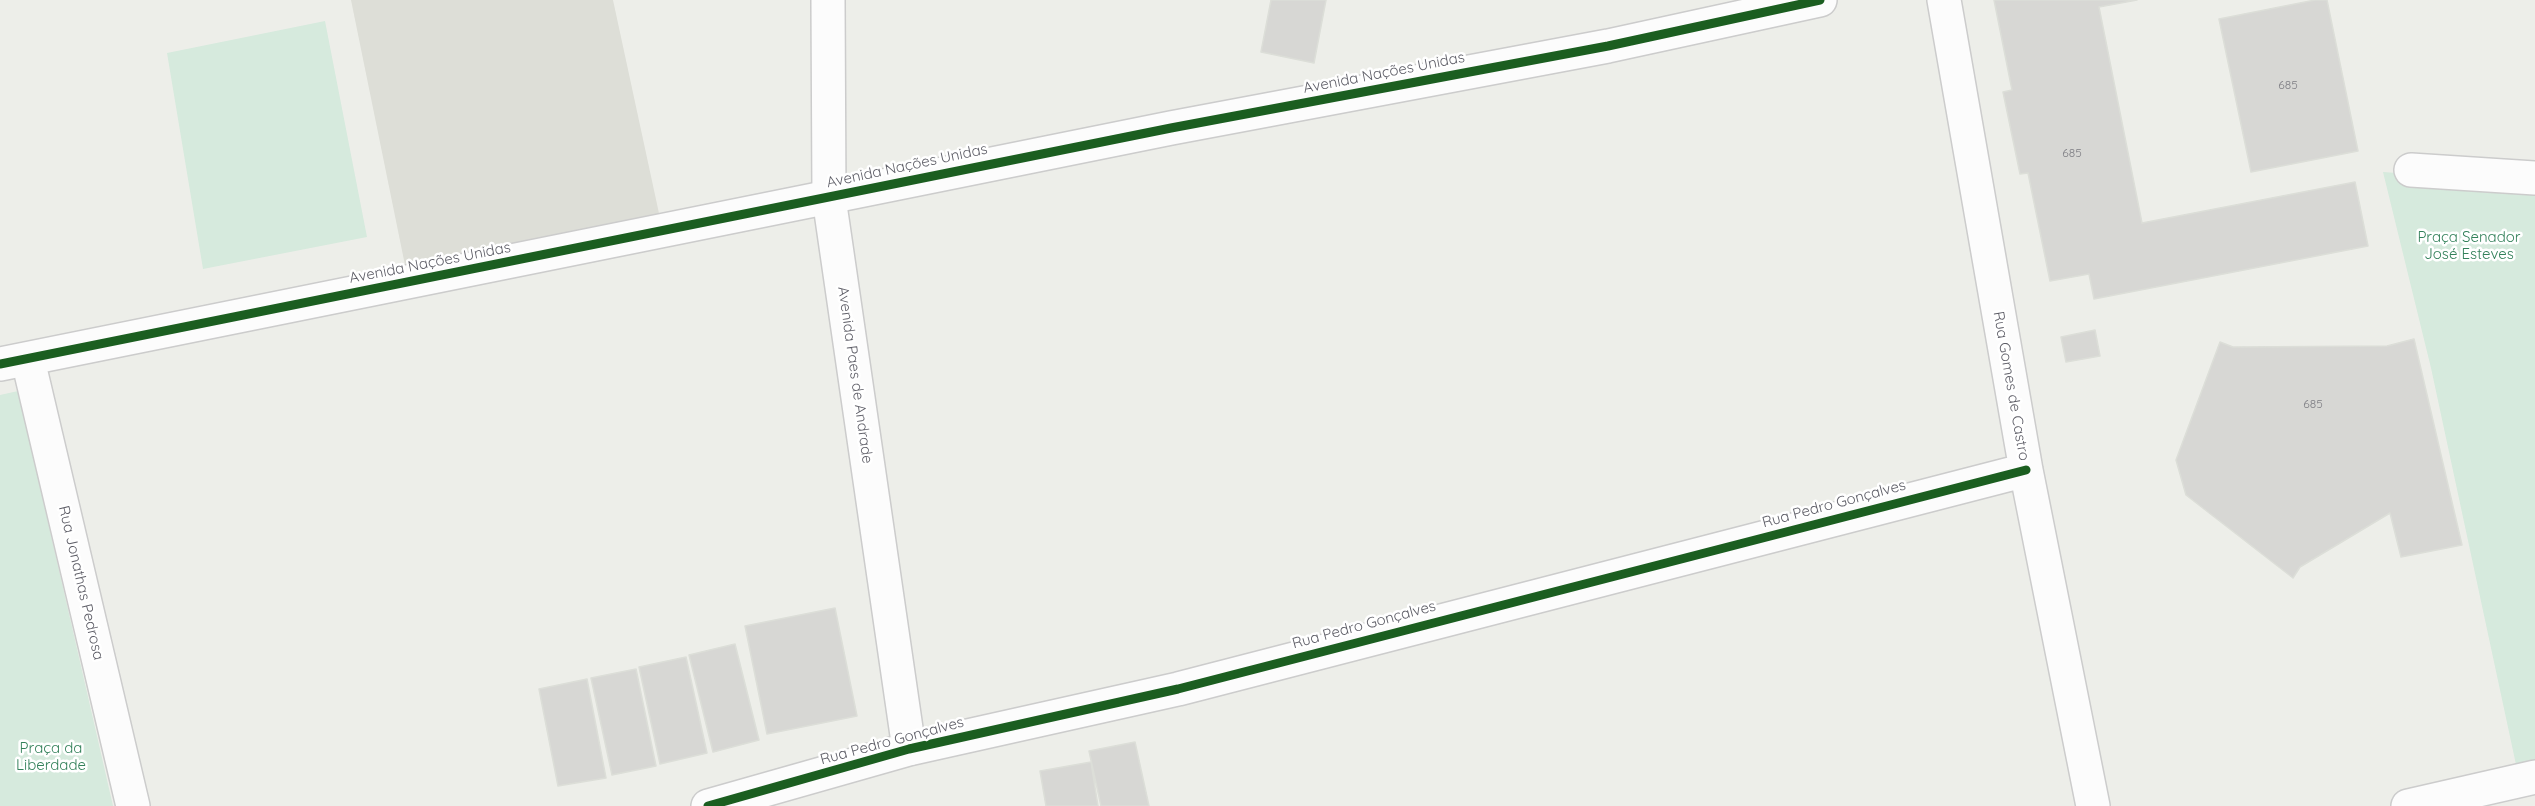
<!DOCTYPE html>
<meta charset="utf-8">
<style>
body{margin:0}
canvas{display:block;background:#edeee9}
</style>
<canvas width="2535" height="806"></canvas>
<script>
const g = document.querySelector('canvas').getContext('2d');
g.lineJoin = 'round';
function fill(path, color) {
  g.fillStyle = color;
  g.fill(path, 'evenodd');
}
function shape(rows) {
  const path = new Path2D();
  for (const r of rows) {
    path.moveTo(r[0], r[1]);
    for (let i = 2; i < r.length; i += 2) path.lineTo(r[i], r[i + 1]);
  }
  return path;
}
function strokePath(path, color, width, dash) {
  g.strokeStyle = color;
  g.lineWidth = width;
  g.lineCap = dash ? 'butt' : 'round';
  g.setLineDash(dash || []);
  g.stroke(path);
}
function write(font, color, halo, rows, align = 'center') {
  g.font = font + ' Quicksand,sans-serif';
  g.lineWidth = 5;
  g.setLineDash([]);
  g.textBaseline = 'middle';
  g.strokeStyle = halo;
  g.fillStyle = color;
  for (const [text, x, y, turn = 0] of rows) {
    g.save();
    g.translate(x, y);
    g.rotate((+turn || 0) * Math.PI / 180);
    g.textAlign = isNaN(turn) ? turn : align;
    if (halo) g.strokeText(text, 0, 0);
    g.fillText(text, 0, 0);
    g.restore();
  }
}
fill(shape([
 [351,0,613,0,660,218,407,275]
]), '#ddded7');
fill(shape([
 [325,21,367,237,203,269,167,53],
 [2383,172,2535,183,2535,770,2518,774,2431,368],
 [18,391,113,806,0,806,0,395]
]), '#d6eadd');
const building = shape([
 [1271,0,1326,0,1314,63,1261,52,1271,0],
 [1994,0,2137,0,2099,7,2142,223,2355,182,2368,246,2094,299,2089,274,2050,281,2028,173,2020,174,2003,92,2012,90,1994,0],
 [2315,0,2327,0,2358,151,2251,172,2219,19,2315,0],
 [2095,330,2100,356,2066,362,2061,337,2095,330],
 [2414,339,2462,545,2401,557,2390,513,2300,567,2293,578,2186,495,2176,460,2220,342,2233,347,2387,346,2414,339],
 [835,608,857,716,767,734,745,626,835,608],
 [735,644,759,740,713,752,689,655,735,644],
 [686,657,707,753,660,764,639,667,686,657],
 [636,669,656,766,612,775,591,678,636,669],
 [587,679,606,778,558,786,539,689,587,679],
 [1135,742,1149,806,1101,806,1089,751,1135,742],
 [1091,762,1098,806,1046,806,1040,771,1091,762]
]);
fill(building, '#d7d7d4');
strokePath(building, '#dcded8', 1.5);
const minor = shape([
 [828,0,829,198,909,749],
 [1944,0,2026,470,2093,806],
 [2411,170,2535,178],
 [28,360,133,806],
 [708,806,909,749,1178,689,2026,470]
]);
const tertiary = shape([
 [0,364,1171,128,1608,46,1820,0],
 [2408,806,2535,777]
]);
strokePath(minor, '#ccc', 36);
strokePath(tertiary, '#ccc', 36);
strokePath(minor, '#fcfcfc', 33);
strokePath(tertiary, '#fcfcfc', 33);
strokePath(shape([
 [0,364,1171,128,1608,46,1820,0],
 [708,806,909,749,1178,689,2026,470]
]), '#1b5e20', 9);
write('12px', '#7d7d83', null, [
 ["685",2288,85],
 ["685",2072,153],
 ["685",2313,404]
]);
write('15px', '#5e5e67', '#fff', [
 ["Avenida Nações Unidas",1384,73,-11],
 ["Avenida Nações Unidas",907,166,-12],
 ["Avenida Nações Unidas",430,263,-11],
 ["Avenida Paes de Andrade",855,375,82],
 ["Rua Gomes de Castro",2011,386,80],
 ["Rua Pedro Gonçalves",1834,504,-15],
 ["Rua Jonathas Pedrosa",81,583,77],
 ["Rua Pedro Gonçalves",1364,625,-15],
 ["Rua Pedro Gonçalves",892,741,-15]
]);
write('15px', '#33815a', '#fff', [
 ["Praça Senador",2469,237],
 ["José Esteves",2469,254],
 ["Praça da",51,748],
 ["Liberdade",51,765]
]);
</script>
